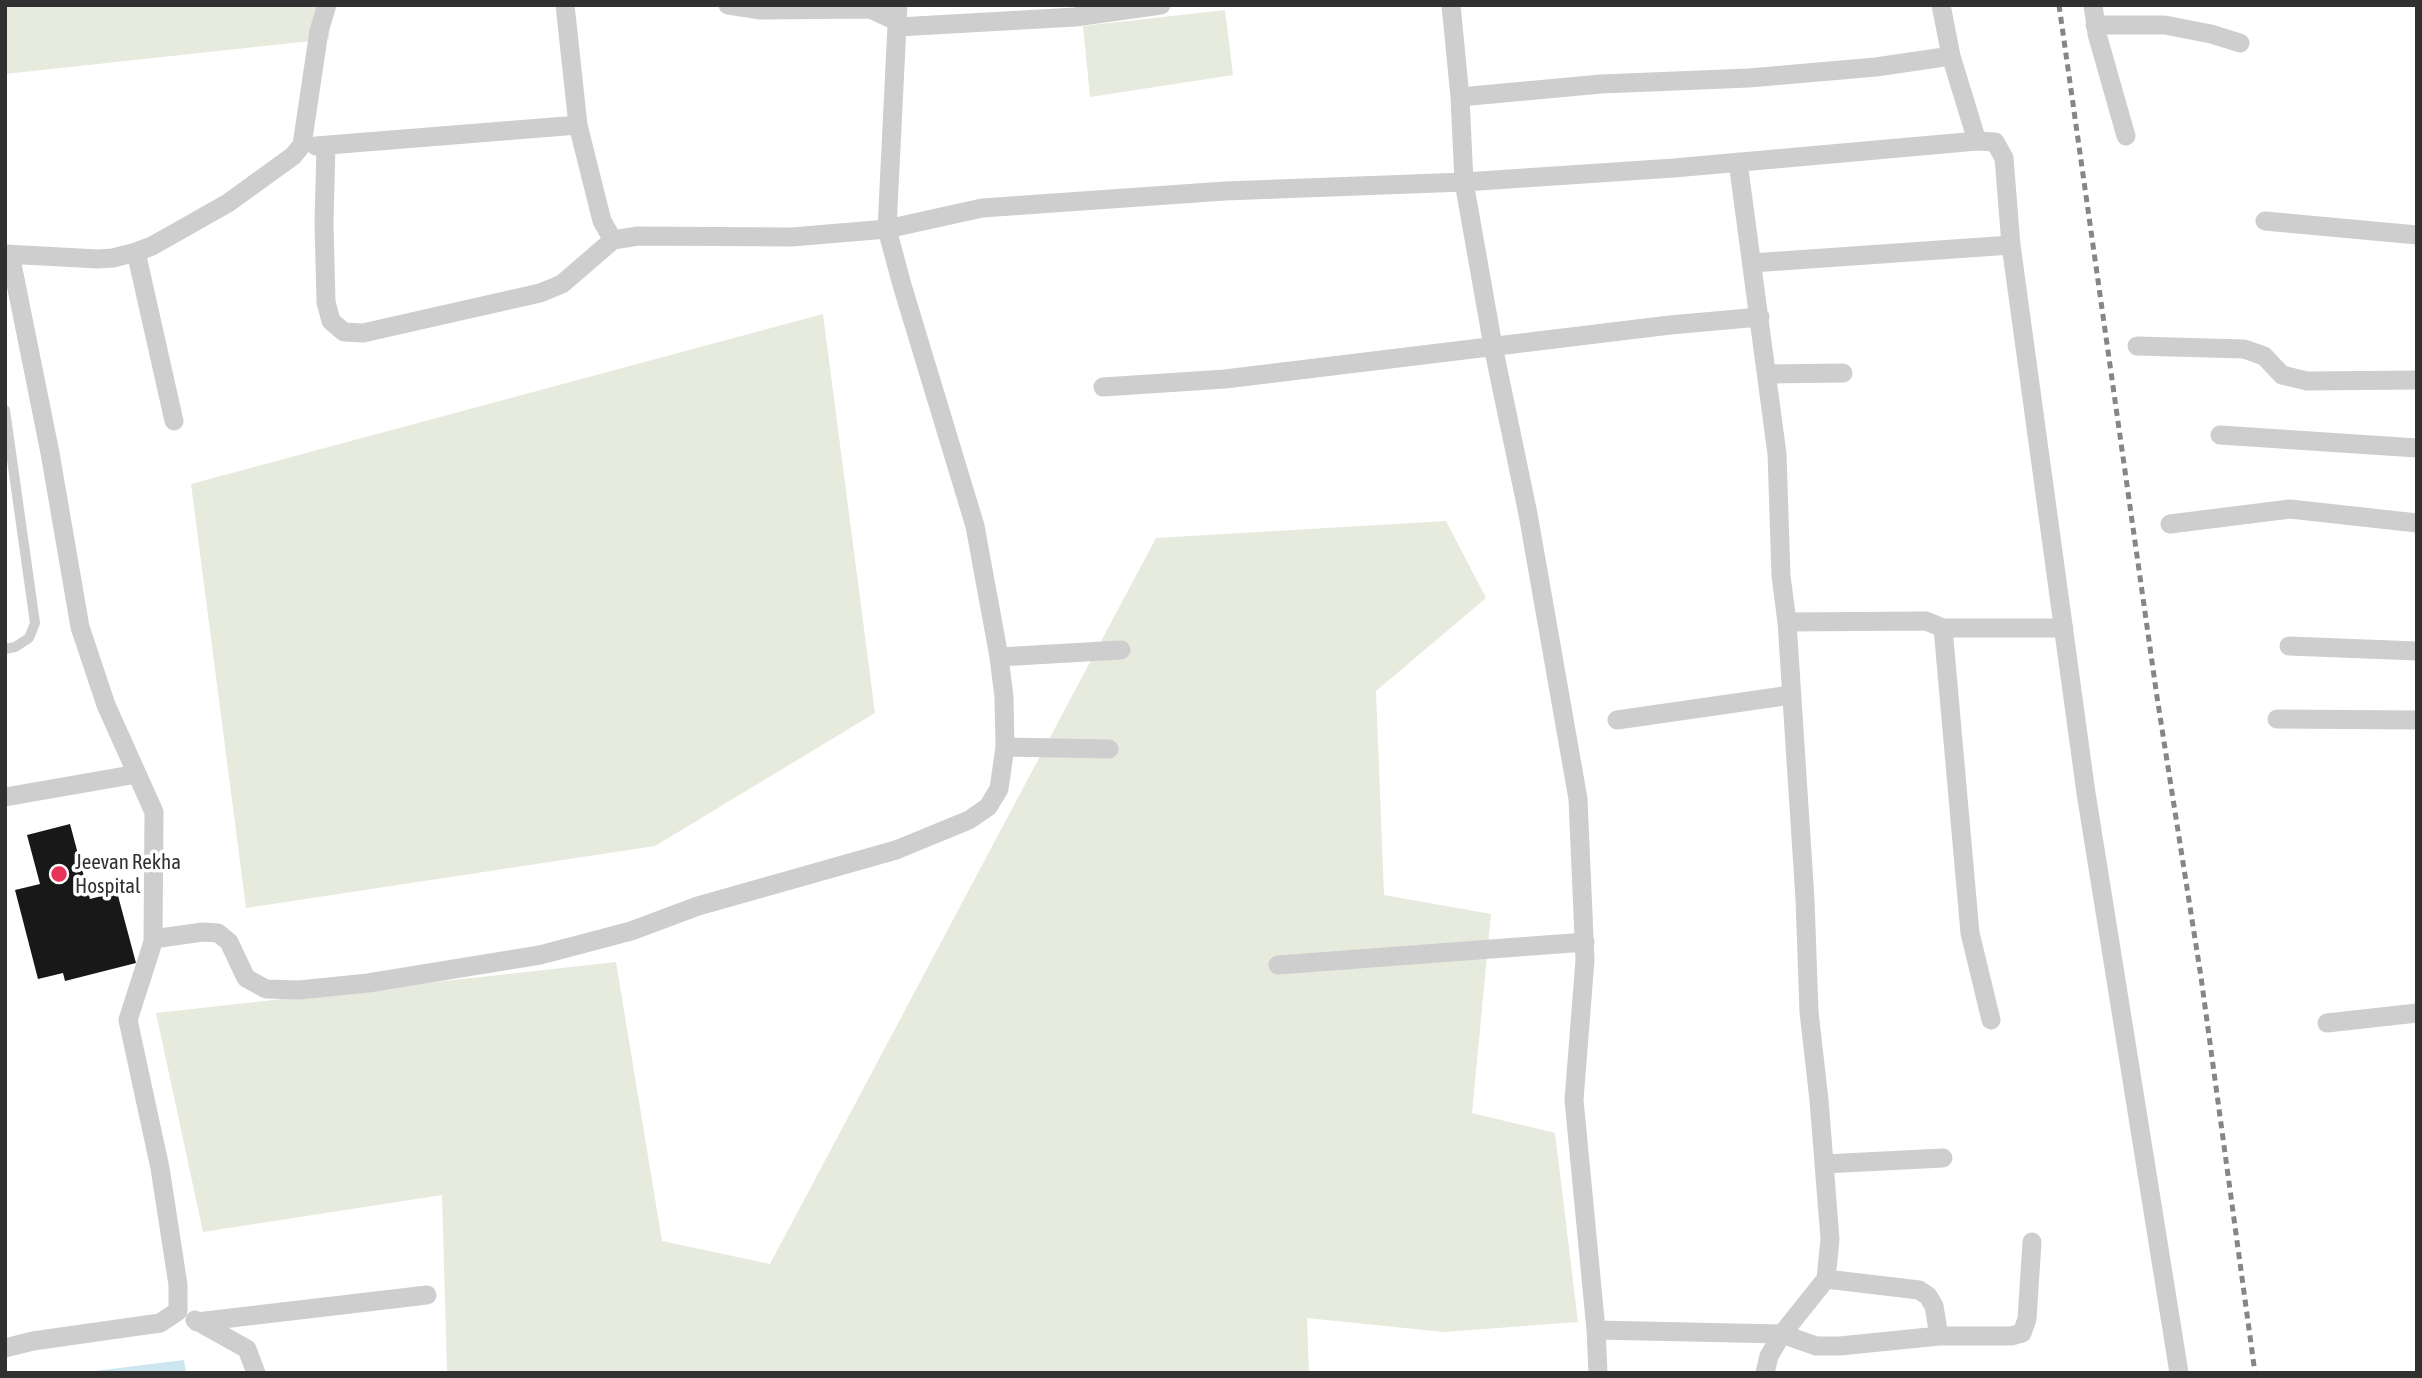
<!DOCTYPE html>
<style>
body{margin:0}
#map{position:relative;width:2422px;height:1378px;overflow:hidden;background:#fff;font-family:"Asap Condensed",sans-serif}
canvas{display:block}
.frame{position:absolute;inset:0;border:7px solid #313131;pointer-events:none}
</style>
<div id="map">
<canvas width="2422" height="1378"></canvas>
<div class="frame"></div>
</div>
<script>
const g = document.querySelector('canvas').getContext('2d');
g.lineJoin = 'round';
function fill(path, color) {
  g.fillStyle = color;
  g.fill(path, 'evenodd');
}
function shape(rows) {
  const path = new Path2D();
  for (const r of rows) {
    path.moveTo(r[0], r[1]);
    for (let i = 2; i < r.length; i += 2) path.lineTo(r[i], r[i + 1]);
  }
  return path;
}
function strokePath(path, color, width, dash) {
  g.strokeStyle = color;
  g.lineWidth = width;
  g.lineCap = dash ? 'butt' : 'round';
  g.setLineDash(dash || []);
  g.stroke(path);
}
function write(font, color, halo, rows, align = 'center') {
  g.font = font + ' "Asap Condensed",sans-serif';
  g.lineWidth = 7;
  g.setLineDash([]);
  g.textBaseline = 'middle';
  g.strokeStyle = halo;
  g.fillStyle = color;
  for (const [text, x, y, turn = 0] of rows) {
    g.save();
    g.translate(x, y);
    g.rotate((+turn || 0) * Math.PI / 180);
    g.textAlign = isNaN(turn) ? turn : align;
    if (halo) g.strokeText(text, 0, 0);
    g.fillText(text, 0, 0);
    g.restore();
  }
}
fill(shape([
 [5,5,331,5,329,39,5,74],
 [1225,10,1233,75,1090,97,1083,26],
 [823,314,875,713,655,846,246,908,191,484],
 [1446,521,1486,598,1376,691,1384,895,1491,914,1472,1113,1555,1133,1578,1322,1444,1332,1307,1318,1309,1373,447,1373,442,1195,203,1232,156,1013,616,962,662,1241,770,1264,1156,538]
]), '#e6ebdd');
fill(shape([
 [184,1360,186,1373,79,1373]
]), '#cce5ee');
fill(shape([
 [70,824,90,899,117,892,136,963,65,981,63,973,38,979,15,890,40,884,27,835]
]), '#181818');
strokePath(shape([
 [5,410,35,623,29,638,15,647,5,649]
]), '#cecece', 10);
strokePath(shape([
 [728,5,761,10,870,9,898,22],
 [1451,5,1460,97,1464,182,1493,346,1528,514,1578,799,1585,960,1574,1100,1596,1330,1598,1373],
 [2093,5,2097,34,2126,136],
 [2095,25,2165,25,2211,34,2240,43],
 [898,27,1075,17,1161,5],
 [1951,56,1977,141],
 [1460,97,1601,84,1749,78,1876,67,1951,56,1941,5],
 [578,125,602,221,613,240],
 [316,146,578,125,565,5],
 [326,146,324,223,326,302,331,321,344,332,363,333,540,293,562,284,613,240,638,236,792,237,887,229,982,208,1225,191,1464,182,1674,168,1977,141,1995,142,2004,158,2011,245,2086,793,2179,1373],
 [1738,162,1777,454,1781,576,1787,622,1805,899,1809,1012,1819,1100,1830,1239,1826,1279,1782,1334,1769,1356,1765,1373],
 [2265,221,2417,235],
 [136,252,174,421],
 [5,254,98,259,113,258,136,252,152,246,228,203,293,156,302,145,319,31,327,5],
 [1752,263,2011,245],
 [2137,346,2244,349,2264,356,2282,375,2307,381,2417,380],
 [1767,374,1843,373],
 [1103,387,1225,379,1670,325,1760,317],
 [2220,435,2417,448],
 [2170,524,2290,509,2417,523],
 [1787,622,1926,621,1943,628,2064,628],
 [1943,628,1970,933,1991,1020],
 [2289,646,2417,651],
 [999,657,1121,650],
 [2277,719,2417,720],
 [1617,720,1791,695],
 [1005,747,1109,749],
 [5,797,137,774],
 [153,939,203,932,218,933,229,942,246,978,266,989,299,990,368,983,540,955,631,931,698,906,896,850,969,820,988,807,999,789,1005,747,1004,697,999,657,975,526,902,285,887,229,898,5],
 [1278,965,1585,942],
 [2327,1023,2417,1013],
 [1824,1164,1943,1158],
 [1826,1279,1919,1290,1928,1296,1934,1306,1939,1336],
 [195,1320,247,1349,256,1373],
 [197,1322,427,1295],
 [1596,1330,1782,1334,1816,1346,1840,1346,1939,1336,2011,1336,2022,1333,2027,1319,2032,1242],
 [5,1348,33,1341,160,1323,178,1311,178,1285,160,1168,128,1020,153,942,154,812,106,705,80,627,50,453,10,254]
]), '#cecece', 19);
strokePath(shape([
 [2059,5,2157,697,2201,977,2255,1373]
]), '#868686', 5, [7, 5]);
for (const [x, y, r, color] of [
 [59,874,9,"#e8335a"]
]) {
  const dot = new Path2D();
  dot.arc(x, y, r, 0, 2 * Math.PI);
  g.fillStyle = color;
  g.fill(dot);
  strokePath(dot, '#fff', 2.5);
}
write('21px', '#313131', '#fff', [
 ["Jeevan Rekha",75,862],
 ["Hospital",75,886]
], 'left');
</script>
